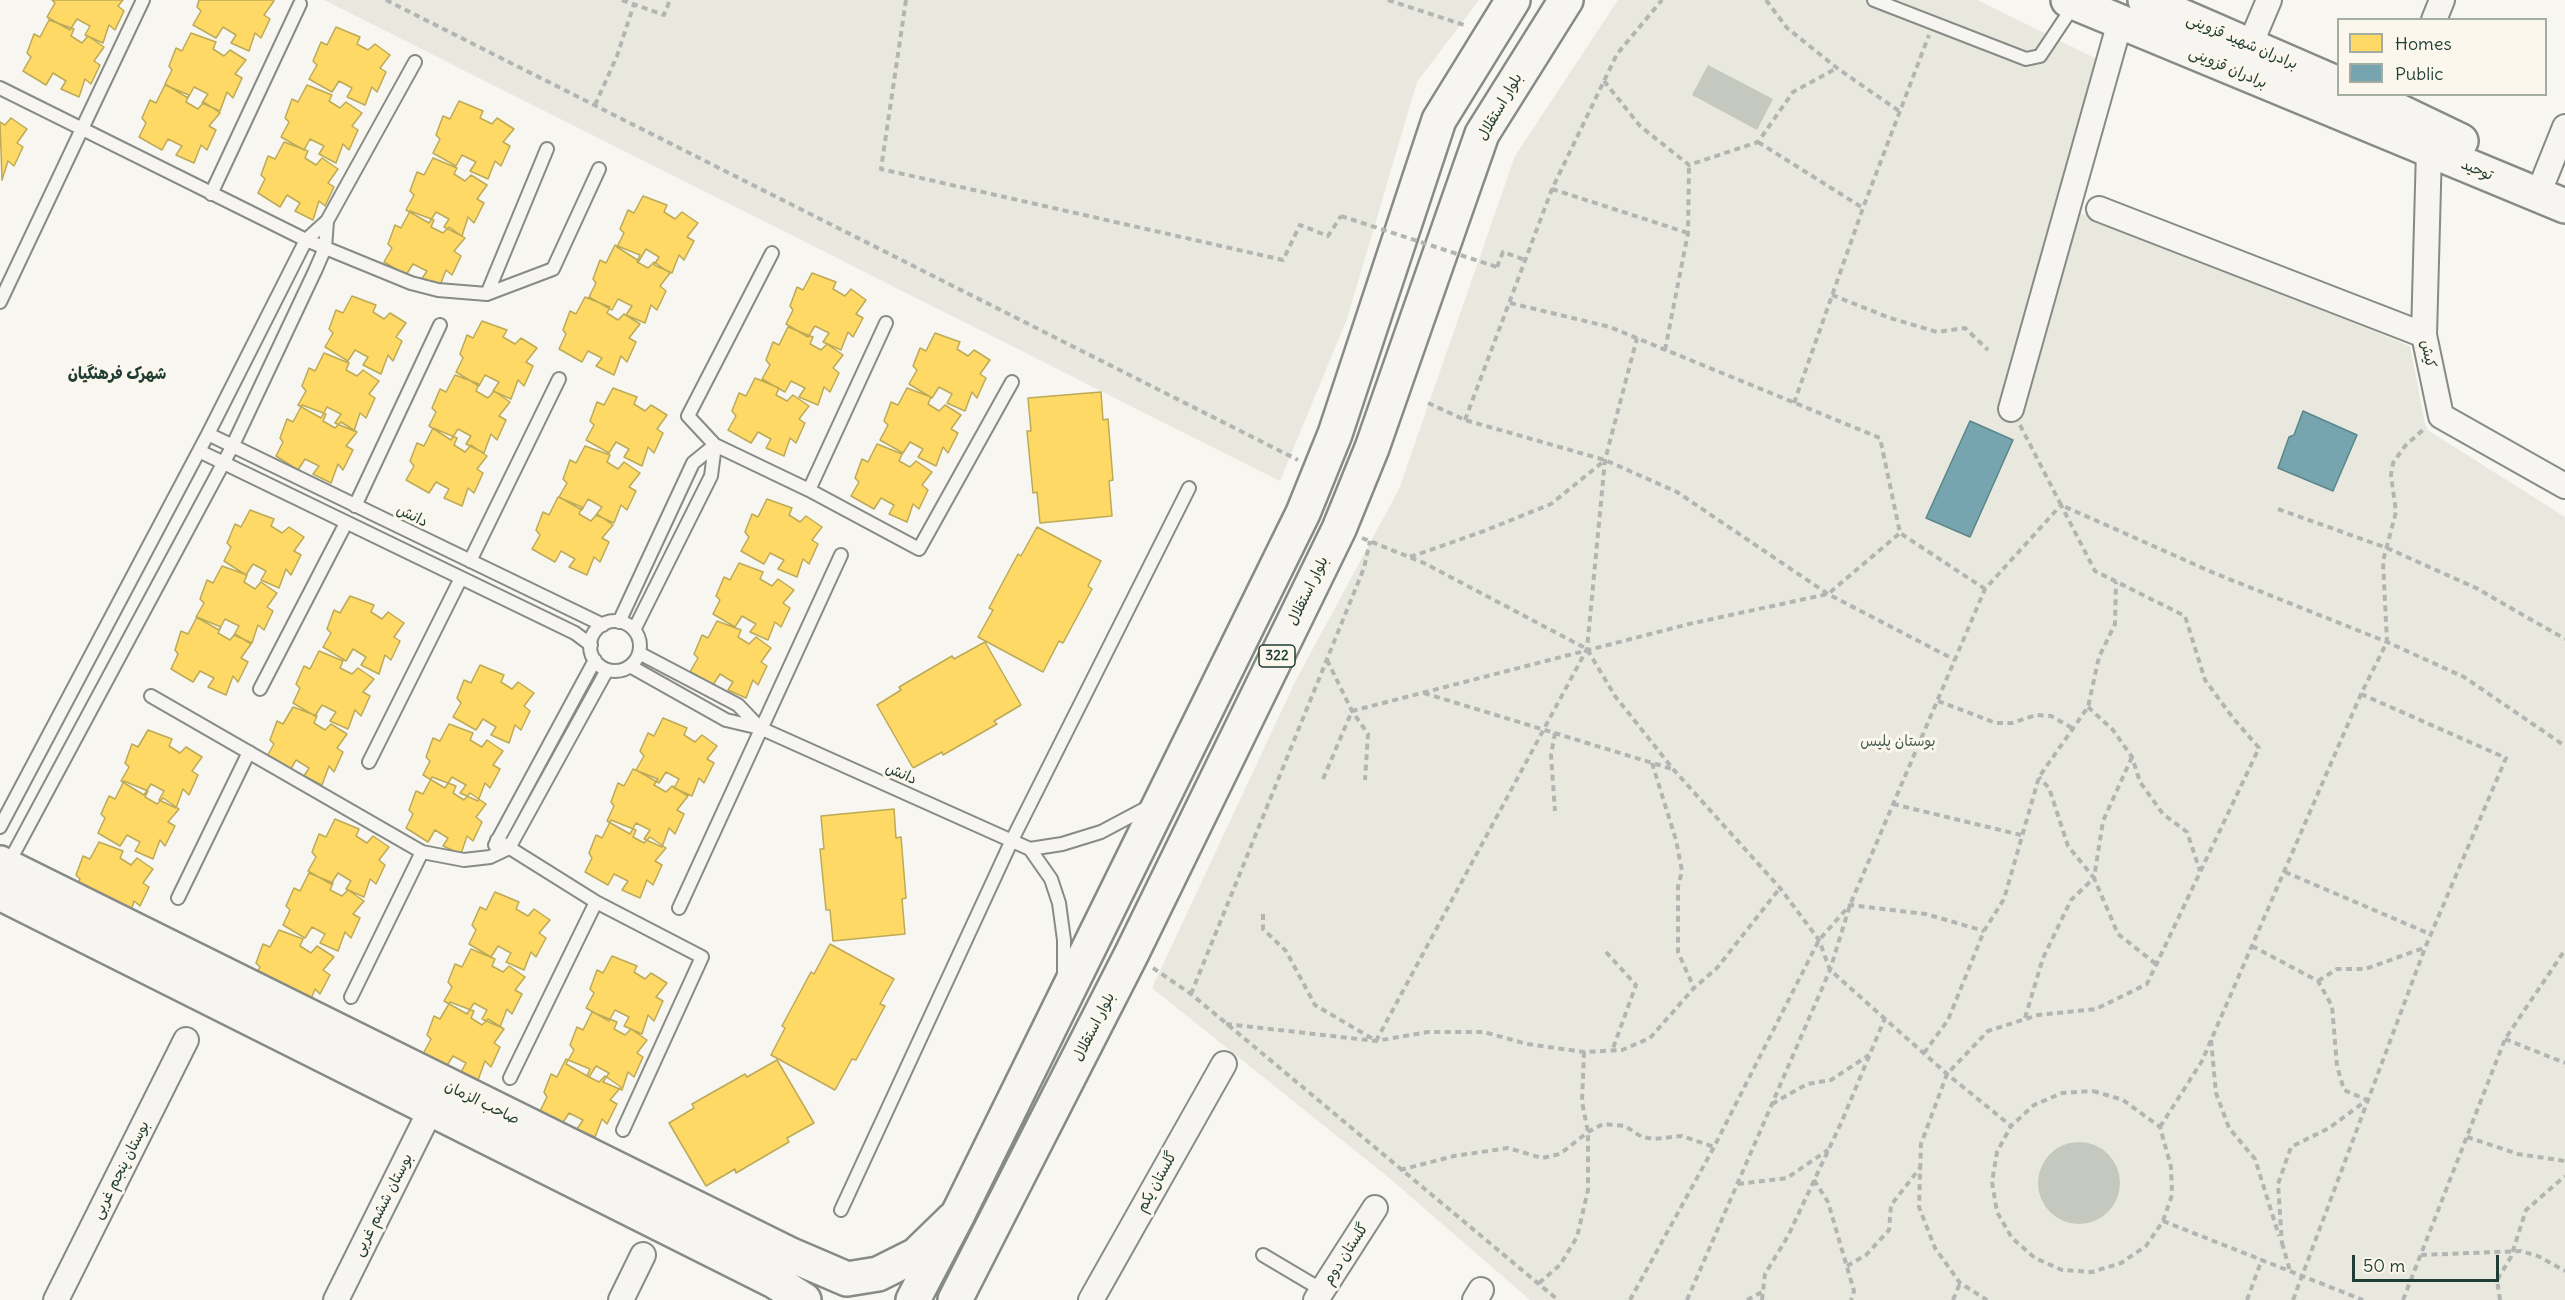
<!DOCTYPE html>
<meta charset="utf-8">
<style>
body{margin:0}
#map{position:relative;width:2565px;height:1300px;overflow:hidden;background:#f8f6f0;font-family:Delius,sans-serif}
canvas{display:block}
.legend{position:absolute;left:2337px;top:18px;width:210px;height:78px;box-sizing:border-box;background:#fbf7ec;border:2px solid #a3ada2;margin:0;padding:8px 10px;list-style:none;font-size:18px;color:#1f3d34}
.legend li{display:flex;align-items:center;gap:12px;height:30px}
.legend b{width:30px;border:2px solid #a3ada2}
.scale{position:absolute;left:2352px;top:1255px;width:147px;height:27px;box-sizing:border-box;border:3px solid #1f3d34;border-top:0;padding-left:8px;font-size:18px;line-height:21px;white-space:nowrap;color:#1f3d34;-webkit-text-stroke:4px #fbf7ec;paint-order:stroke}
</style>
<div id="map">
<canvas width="2565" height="1300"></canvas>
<ul class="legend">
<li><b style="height:16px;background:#ffd966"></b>Homes</li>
<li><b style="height:16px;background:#76a5af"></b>Public</li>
</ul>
<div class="scale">50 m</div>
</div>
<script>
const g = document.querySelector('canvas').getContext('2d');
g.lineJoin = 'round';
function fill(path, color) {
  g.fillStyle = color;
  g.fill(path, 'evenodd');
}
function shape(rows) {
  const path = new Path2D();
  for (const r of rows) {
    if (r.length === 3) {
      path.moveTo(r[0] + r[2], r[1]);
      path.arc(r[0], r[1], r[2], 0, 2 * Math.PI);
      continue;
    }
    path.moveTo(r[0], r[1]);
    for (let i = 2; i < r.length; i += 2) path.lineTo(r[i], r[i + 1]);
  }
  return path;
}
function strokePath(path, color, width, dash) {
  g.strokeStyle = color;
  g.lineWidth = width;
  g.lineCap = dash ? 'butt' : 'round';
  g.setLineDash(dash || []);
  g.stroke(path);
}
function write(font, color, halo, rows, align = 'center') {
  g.font = font + ' Delius,"Playpen Sans Arabic",sans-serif';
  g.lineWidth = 6;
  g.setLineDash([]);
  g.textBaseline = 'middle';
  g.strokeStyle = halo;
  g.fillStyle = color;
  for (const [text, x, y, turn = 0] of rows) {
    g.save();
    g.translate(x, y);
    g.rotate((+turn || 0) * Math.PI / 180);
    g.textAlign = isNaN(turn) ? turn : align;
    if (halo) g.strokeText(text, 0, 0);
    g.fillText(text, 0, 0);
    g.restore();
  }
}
fill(shape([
 [324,0,1479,0,1417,82,1347,319,1280,481],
 [1618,0,1977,0,2099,60,2055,203,2410,346,2426,429,2565,517,2565,1300,1530,1300,1388,1177,1152,988,1295,682,1399,489,1515,156]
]), '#e8e8df');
fill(shape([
 [1708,65,1773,99,1757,130,1692,95],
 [2079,1183,41]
]), '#c4c8bf');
const homes = shape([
 [52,0,123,0,118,6,124,11,115,30,109,25,103,43,85,35,90,26,77,19,70,30,47,17,55,3,52,0],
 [199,0,273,0,274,1,264,15,270,19,261,38,255,33,249,51,231,43,236,35,223,27,216,38,193,25,201,11,197,7,199,0],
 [49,20,74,29,71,36,82,43,88,36,104,47,94,61,100,65,91,84,85,79,79,97,61,89,66,81,53,73,46,85,23,71,31,57,27,53,34,34,40,37,49,20],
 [336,27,360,37,357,44,368,50,375,44,390,55,380,68,386,72,377,92,372,87,365,105,347,97,352,88,339,81,332,92,309,79,317,65,313,61,321,42,327,45,336,27],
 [191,33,216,42,213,49,224,56,230,50,246,60,235,74,242,78,233,98,227,92,220,111,202,103,208,94,194,87,188,98,165,84,172,70,169,66,176,48,182,51,191,33],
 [165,85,189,95,186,102,198,109,204,102,220,113,209,126,216,130,207,150,201,145,194,163,176,155,182,146,168,139,162,150,139,137,146,123,142,118,150,100,156,103,165,85],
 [307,85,332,95,329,101,340,108,346,102,362,113,352,126,358,130,349,150,343,144,336,163,319,154,324,146,310,139,304,150,281,137,289,122,285,118,292,99,298,102,307,85],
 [459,101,483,111,480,118,492,124,497,118,514,129,503,142,510,146,501,166,495,161,488,179,470,171,476,162,462,155,456,166,433,153,440,139,436,135,443,116,450,119,459,101],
 [11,118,27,129,17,143,23,147,14,166,8,161,2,180,0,122,5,125,11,118],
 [284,142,308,151,305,158,316,165,322,158,338,169,328,183,334,187,325,206,319,201,313,220,295,211,300,203,287,195,280,207,258,193,265,179,261,175,268,156,275,159,284,142],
 [433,158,457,168,454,174,465,181,471,175,487,185,477,199,484,203,474,223,468,217,462,236,444,227,449,219,436,212,429,223,406,210,414,195,410,191,417,172,424,175,433,158],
 [643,196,667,205,664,212,675,219,682,212,698,223,687,237,694,241,684,260,679,255,672,273,654,265,659,257,646,249,639,261,617,247,624,233,620,229,628,210,634,213,643,196],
 [410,211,434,220,431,227,443,233,449,227,465,238,454,251,461,256,452,275,446,270,439,288,421,280,427,271,413,264,406,275,384,262,392,248,388,244,395,225,401,228,410,211],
 [615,245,640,255,637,262,648,268,654,262,670,273,660,286,666,291,657,310,651,305,645,323,626,315,632,306,618,299,612,310,589,297,596,283,593,279,600,260,606,263,615,245],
 [812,273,836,282,833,289,845,296,851,289,866,300,856,314,863,318,853,337,848,332,841,350,823,342,829,333,815,326,808,337,786,324,793,310,790,306,797,287,803,290,812,273],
 [352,296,376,305,373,312,384,319,390,313,406,323,396,337,402,341,393,361,388,355,381,374,363,365,368,357,355,350,348,361,325,347,333,333,329,329,336,310,343,313,352,296],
 [585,297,610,307,607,313,618,320,624,314,640,324,629,338,636,342,627,362,621,356,614,375,596,366,602,358,588,351,582,362,559,349,566,334,563,330,570,311,576,314,585,297],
 [482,321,507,330,503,337,515,344,521,338,537,348,526,362,533,366,524,386,518,380,511,399,493,391,499,382,485,375,479,386,456,372,463,358,460,354,467,335,473,338,482,321],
 [788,327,813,337,810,344,821,350,827,344,843,355,833,368,839,373,830,392,824,387,818,405,799,397,805,388,791,381,785,392,762,379,770,365,766,360,773,342,779,345,788,327],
 [935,333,960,342,957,349,968,356,974,350,990,360,980,374,986,378,977,398,972,392,965,411,947,403,952,394,939,387,932,398,909,384,917,370,913,366,920,348,926,351,935,333],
 [324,353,349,363,346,370,357,376,363,370,379,381,369,394,375,398,366,418,360,413,354,431,335,423,341,414,327,407,321,418,298,405,306,391,302,386,309,368,315,371,324,353],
 [455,375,479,384,476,391,488,398,494,391,510,402,499,416,506,420,497,440,491,434,484,453,466,444,471,436,458,429,451,440,429,426,436,412,432,408,440,389,446,392,455,375],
 [755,378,779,388,776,395,787,401,793,395,809,406,799,419,805,423,796,443,790,438,784,456,766,448,771,439,758,432,751,443,728,430,736,416,732,411,739,393,746,396,755,378],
 [613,388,637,397,634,404,645,411,651,405,667,415,657,429,663,433,654,453,648,447,642,466,624,457,629,449,616,442,609,453,586,440,594,425,590,421,597,402,604,405,613,388],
 [907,388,931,397,928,404,939,411,945,405,961,415,951,429,958,433,948,453,943,447,936,466,918,457,923,449,910,442,903,453,880,440,888,425,884,421,891,402,898,405,907,388],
 [1101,392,1103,420,1108,419,1113,480,1109,481,1112,516,1040,523,1037,492,1033,493,1027,431,1031,431,1028,398,1101,392],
 [302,405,326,414,323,421,335,428,341,422,357,432,346,446,353,450,343,470,338,464,331,483,313,474,319,466,305,459,298,470,276,456,283,442,280,438,287,419,293,422,302,405],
 [433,428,457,438,454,445,465,452,471,445,487,456,477,469,483,473,474,493,468,488,462,506,444,498,449,489,436,482,429,493,406,480,414,466,410,461,417,443,424,446,433,428],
 [877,444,902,454,899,461,910,467,916,461,932,472,922,485,928,490,919,509,913,504,907,522,889,514,894,505,881,498,874,509,851,496,859,482,855,478,862,459,868,462,877,444],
 [585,446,610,455,607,462,618,469,624,462,640,473,629,487,636,491,627,510,621,505,614,523,596,515,602,507,588,499,582,510,559,497,567,483,563,479,570,460,576,463,585,446],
 [558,497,582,507,579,514,591,521,597,514,613,525,602,538,609,542,600,562,594,557,587,575,569,567,575,559,561,551,555,562,532,549,540,535,536,530,543,512,549,515,558,497],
 [767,499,792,508,789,515,800,522,806,516,822,527,812,540,818,544,809,564,803,559,797,577,778,569,784,560,770,553,764,564,741,551,749,537,745,532,752,514,758,517,767,499],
 [250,510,274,519,271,526,282,533,289,527,304,537,294,551,301,555,291,575,286,569,279,588,261,580,266,571,253,564,246,575,224,561,231,547,227,543,235,524,241,527,250,510],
 [1037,527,1101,561,1088,586,1092,589,1063,643,1059,641,1043,672,978,637,993,610,989,608,1018,554,1021,556,1037,527],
 [739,563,763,572,760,579,772,586,778,579,794,590,783,603,790,608,781,627,775,622,768,640,750,632,756,624,742,616,735,627,713,614,720,600,716,596,724,577,730,580,739,563],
 [222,566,247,575,244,582,255,589,261,582,277,593,267,607,273,611,264,630,258,625,252,643,234,635,239,626,225,619,219,630,196,617,204,603,200,599,207,580,213,583,222,566],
 [350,596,374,605,371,612,382,619,388,612,404,623,394,637,400,641,391,660,385,655,379,674,361,665,366,657,353,649,346,661,323,647,331,633,327,629,334,610,340,613,350,596],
 [197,617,221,627,218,633,230,640,235,634,251,644,241,658,248,662,238,682,233,676,226,695,208,687,214,678,200,671,193,682,171,669,178,654,175,650,181,631,188,634,197,617],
 [717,621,741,630,738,637,749,644,756,637,771,648,761,662,767,666,758,685,753,680,746,698,728,690,733,682,720,674,713,685,690,672,698,658,694,654,702,635,708,638,717,621],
 [985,642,1021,705,994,721,997,724,943,755,942,752,913,768,877,705,901,690,899,687,952,656,954,659,985,642],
 [319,651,343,661,340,668,352,674,358,668,374,679,363,692,370,696,361,716,355,710,348,729,330,721,336,712,322,705,315,716,293,703,300,688,296,684,304,666,310,669,319,651],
 [480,665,504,675,501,682,512,689,518,682,534,693,524,706,530,711,521,730,515,725,509,743,491,735,496,727,483,719,476,730,453,717,461,703,457,698,464,680,471,683,480,665],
 [293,707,317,716,314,723,325,730,331,724,347,734,337,748,343,752,334,772,329,766,322,785,304,776,309,768,296,760,289,772,266,758,274,744,270,740,277,721,283,724,293,707],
 [663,718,687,728,684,735,695,742,702,735,717,746,707,759,714,763,704,783,699,778,692,796,674,788,679,779,666,772,659,783,636,770,644,756,640,751,648,733,654,736,663,718],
 [449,724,473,733,470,740,482,747,487,740,503,751,493,765,500,769,490,788,485,783,478,801,460,793,466,785,452,777,445,788,423,775,430,761,426,757,433,738,440,741,449,724],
 [148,730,172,739,169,746,180,753,186,747,202,757,192,771,198,775,189,795,183,789,176,808,159,800,164,791,151,784,144,795,121,781,129,767,125,763,132,744,138,747,148,730],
 [633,769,658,779,654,785,666,792,672,786,688,796,677,810,684,814,675,834,669,828,662,847,644,839,650,830,636,823,630,834,607,821,614,806,611,802,618,783,624,786,633,769],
 [432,777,456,786,453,793,464,800,470,793,486,804,476,817,482,822,473,841,467,836,461,854,443,846,448,838,435,830,428,842,406,828,413,814,409,810,416,791,423,794,432,777],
 [124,781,148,791,145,797,157,804,163,798,179,809,168,822,175,826,165,846,160,840,153,859,135,851,140,842,127,835,120,846,98,833,105,818,101,814,109,796,115,799,124,781],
 [894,809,896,838,901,837,906,898,902,899,905,934,833,941,830,910,826,910,820,849,824,849,821,816,894,809],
 [335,819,359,829,356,836,367,843,373,836,389,847,379,860,385,865,376,884,370,879,364,897,346,889,351,881,338,873,331,884,308,871,316,857,312,852,319,834,326,837,335,819],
 [611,820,636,830,633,837,644,843,650,837,666,848,655,861,662,865,653,885,647,880,640,898,622,890,628,881,614,874,608,885,585,872,592,858,589,853,596,835,602,838,611,820],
 [99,842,123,851,120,858,131,865,137,858,153,869,143,883,149,887,140,906,134,901,128,920,72,893,80,879,76,875,83,856,90,859,99,842],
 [309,873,333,883,330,890,342,896,348,890,364,901,353,914,360,918,351,938,345,932,338,951,320,943,325,934,312,927,305,938,283,925,290,910,286,906,294,888,300,891,309,873],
 [495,892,519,902,516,909,528,916,534,909,550,920,539,933,546,938,536,957,531,952,524,970,506,962,511,953,498,946,491,957,469,944,476,930,472,925,480,907,486,910,495,892],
 [279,930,303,939,300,946,311,953,317,946,334,957,323,970,330,975,320,994,315,989,308,1007,290,999,295,991,282,983,275,995,252,981,260,967,256,963,263,944,270,947,279,930],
 [830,944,894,979,880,1004,885,1006,856,1060,852,1059,835,1090,771,1055,785,1028,782,1026,811,972,814,974,830,944],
 [471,949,495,959,492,966,503,972,509,966,525,977,515,990,522,994,512,1014,507,1009,500,1027,482,1019,487,1010,474,1003,467,1014,444,1001,452,987,448,982,455,964,462,967,471,949],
 [612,956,637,966,634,972,645,979,651,973,667,983,656,997,663,1001,654,1021,648,1015,642,1034,624,1026,629,1017,615,1010,609,1021,586,1008,594,993,590,989,597,970,603,973,612,956],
 [450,1002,474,1011,471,1018,482,1025,488,1019,504,1029,494,1043,500,1047,491,1067,485,1061,478,1080,461,1072,466,1063,453,1056,446,1067,423,1054,431,1039,427,1035,434,1016,440,1019,450,1002],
 [592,1012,617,1022,614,1029,625,1035,631,1029,647,1040,637,1053,643,1057,634,1077,628,1072,622,1090,603,1082,609,1073,596,1066,589,1077,566,1064,574,1050,570,1045,577,1027,583,1030,592,1012],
 [566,1059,590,1069,587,1076,599,1082,605,1076,621,1087,610,1100,617,1104,607,1124,602,1119,595,1137,577,1129,583,1120,569,1113,562,1124,540,1111,547,1097,544,1092,551,1074,557,1077,566,1059],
 [777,1060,814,1123,787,1138,789,1142,736,1173,735,1169,706,1186,669,1123,694,1108,692,1104,745,1074,747,1077,777,1060]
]);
fill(homes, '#ffd966');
strokePath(homes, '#bcaa57', 1.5);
const public = shape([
 [2303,411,2357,435,2333,491,2278,468,2289,437,2294,435,2303,411],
 [1970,421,2013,440,1970,537,1926,518,1970,421]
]);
fill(public, '#76a5af');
strokePath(public, '#5c868a', 1.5);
const service = shape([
 [1874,0,2026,59,2040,56,2074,5],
 [0,88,306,240,411,283,438,290,487,294,553,269,599,169],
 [211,194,300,4],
 [772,253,688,416,715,445,809,490,919,549,1012,382],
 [487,294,547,149],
 [0,302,143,0],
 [208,434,603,625],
 [199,451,575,633,591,645],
 [809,490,886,323],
 [355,506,440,325],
 [470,561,559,379],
 [615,646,25],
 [619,622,693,463,715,445],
 [634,630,711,476,715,445],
 [639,653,738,705,759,727],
 [630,666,726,720,760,728,1030,849,1051,879,1059,903,1064,940,1064,975],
 [260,689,346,523],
 [151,696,422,852,464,860,490,857,509,848,607,670],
 [369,762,461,578],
 [0,827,208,434,306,240,327,221,415,62],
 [497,840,596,902,702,957,623,1130],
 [495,845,595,660],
 [1030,849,1062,844,1101,832,1150,806],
 [7,866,232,447,315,271,325,248,327,221],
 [178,898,249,752],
 [679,908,841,555],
 [351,997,422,852],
 [510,1078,596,902],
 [841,1210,1012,840,1189,488],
 [1263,1255,1322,1290]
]);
const minor = shape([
 [2434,20,2442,0],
 [2250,45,2269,0],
 [2429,150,2424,335,2441,416,2565,486],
 [2545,177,2565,127],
 [2099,209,2424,335],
 [2011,409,2120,22],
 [56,1300,186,1040],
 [336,1300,431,1109],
 [621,1300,643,1255],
 [1091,1300,1224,1064],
 [1316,1300,1375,1208],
 [1475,1300,1481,1290]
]);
const secondary = shape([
 [2068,0,2565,206],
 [2145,0,2338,84],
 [2363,94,2461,141],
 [0,863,791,1255,847,1279,878,1274,916,1255,953,1219],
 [0,893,774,1281,804,1300]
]);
const primary = shape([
 [913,1300,958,1214,1303,513,1335,434,1439,120,1513,0],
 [955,1300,1132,953,1339,529,1372,448,1482,134,1566,0]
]);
strokePath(service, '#868b86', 16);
strokePath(minor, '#868b86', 28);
strokePath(secondary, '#868b86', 38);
strokePath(primary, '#868b86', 38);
strokePath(shape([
 [386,0,1298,460],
 [622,0,664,15,670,0],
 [906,0,881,169,1283,260,1300,225,1328,236,1341,216],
 [1388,0,1467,26],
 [1766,0,1787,28,1837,68,1899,111],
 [1604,81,1640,126,1689,165,1758,142,1793,92,1837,68],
 [595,105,617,56,634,4],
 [1758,142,1863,208],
 [1552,189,1688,233],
 [1497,267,1503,252,1525,260],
 [1832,295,1890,318,1937,332,1965,328,1988,350],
 [1510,303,1610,327,1880,438,1900,533,1985,589],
 [1665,350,1688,233,1689,165],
 [1428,403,1465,420,1605,460,1677,492,1828,594,1955,660],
 [1794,403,1863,208,1929,35],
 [1465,420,1552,189,1617,54,1662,0],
 [2020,425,2061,505,2214,573,2387,642,2464,677,2565,746],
 [2278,509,2387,548,2476,588,2565,639],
 [1362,538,1424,563,1587,649,1615,696,1673,769,1780,888,1819,940,1830,970,1947,1074,2011,1126],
 [1410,557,1484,531,1551,504,1604,461],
 [1327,660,1352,711,1368,734,1365,780],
 [1424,693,1672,769],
 [1938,701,1996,723,2012,723,2036,715,2051,716,2072,728],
 [2088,707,2113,730,2132,757,2140,782,2163,814,2187,832,2200,871],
 [1555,733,1551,755,1555,811],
 [2132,757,2103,821,2094,878,2118,934,2156,964],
 [1652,763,1676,840,1682,871,1678,886,1678,952,1694,988],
 [1323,779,1352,711,1689,624,1828,594,1900,533],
 [1893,804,2021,835],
 [2285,872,2430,934],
 [1263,914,1263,929,1286,951,1315,1005,1373,1039],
 [2252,946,2318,981,2332,1006,2337,1066,2344,1090,2367,1100,2329,1128,2291,1147,2278,1184,2282,1244],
 [1606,952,1636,985,1612,1051],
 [1153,968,1191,994,1558,1300],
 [2318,981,2337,969,2365,969,2424,948],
 [1191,994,1364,568,1370,541],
 [2025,1018,2043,958,2071,900,2094,878,2068,846,2049,788,2039,777],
 [1226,1024,1376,1041,1428,1032,1484,1032,1527,1044,1584,1052,1622,1050,1650,1038,1694,988,1717,968,1780,888],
 [2505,1039,2565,1063],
 [2211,1040,2216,1093,2229,1128,2255,1159,2279,1236],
 [1376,1041,1587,649,1605,460,1637,338],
 [1924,1053,1948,1020,1984,931,2004,899,2039,777,2088,707,2099,657,2115,624,2116,582],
 [2093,1091,2123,1100,2160,1127,2171,1167,2172,1195,2163,1221,2146,1246,2121,1263,2092,1272,2062,1270,2035,1258,2012,1238,1997,1212,1992,1182,1997,1152,2011,1126,2034,1105,2062,1093,2093,1091],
 [1772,1104,1807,1084,1831,1080,1869,1055],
 [2160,1127,2202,1061,2361,694,2387,642,2383,561,2396,512,2391,475,2393,463,2405,446,2426,427],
 [2467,1137,2518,1154,2565,1161],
 [1400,1170,1454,1156,1508,1148,1542,1158,1560,1154,1588,1132,1603,1124,1625,1126,1642,1137,1654,1139,1682,1136,1714,1147],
 [1814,1180,1828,1202,1854,1291,1851,1300],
 [1738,1184,1787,1178,1828,1150],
 [2163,1221,2363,1300],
 [2282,1243,2290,1271],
 [2421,1255,2521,1251,2538,1256,2565,1271],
 [1847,1266,1866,1255,1889,1230,1891,1205,1920,1168],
 [1539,1283,1560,1265,1577,1237,1588,1190,1588,1132,1582,1102,1584,1052],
 [1630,1300,1714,1147,1819,940,1850,905,1926,914,1984,931],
 [1687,1300,1830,970,1850,905,1985,589,2061,505,2095,571,2185,616,2205,680,2233,718,2259,748,2147,984,2096,1009,2038,1015,1988,1031,1947,1074,1921,1144,1919,1207,1935,1248,1960,1283,1987,1300],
 [1747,1300,1762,1292],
 [1762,1300,1765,1274,1788,1236,1842,1121,1885,1018],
 [1953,1300,1960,1283],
 [2247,1300,2262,1259],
 [2293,1300,2425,948,2506,758,2361,694],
 [2403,1300,2505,1039,2565,950],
 [2500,1300,2497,1280,2511,1257,2526,1210,2565,1176]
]), '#b2b5b1', 4, [6, 4.5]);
strokePath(service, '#f6f5f1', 12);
strokePath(minor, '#f6f5f1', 24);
strokePath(secondary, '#f6f5f1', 33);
strokePath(primary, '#f6f5f1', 33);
strokePath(shape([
 [1341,216,1497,267]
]), '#b2b5b1', 4, [6, 4.5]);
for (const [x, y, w] of [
 [1277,656,36]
]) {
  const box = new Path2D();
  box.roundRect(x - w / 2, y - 11, w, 22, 4.5);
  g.fillStyle = '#fbf7ec';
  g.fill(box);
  strokePath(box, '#1f3d34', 1.5);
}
write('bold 14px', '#1f3d34', null, [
 ["322",1277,656]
]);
write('15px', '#1f3d34', '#fbf7ec', [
 ["برادران شهید قزوینی",2242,42,23],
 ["برادران قزوینی",2228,68,23],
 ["بلوار استقلال",1500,107,-60],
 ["توحید",2477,170,23],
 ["کیش",2428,354,79],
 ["دانش",412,516,26],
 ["بلوار استقلال",1308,591,-64],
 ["دانش",901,774,24],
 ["بلوار استقلال",1094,1027,-63],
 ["صاحب الزمان",482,1103,26],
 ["بوستان پنجم غربی",121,1170,-63],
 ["گلستان یکم",1157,1182,-61],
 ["بوستان ششم غربی",383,1205,-63],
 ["گلستان دوم",1346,1254,-57]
]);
write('15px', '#455d53', '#fbf7ec', [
 ["بوستان پلیس",1898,742]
]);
write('bold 16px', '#1f3d34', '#fbf7ec', [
 ["شهرک فرهنگیان",117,374]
]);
</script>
